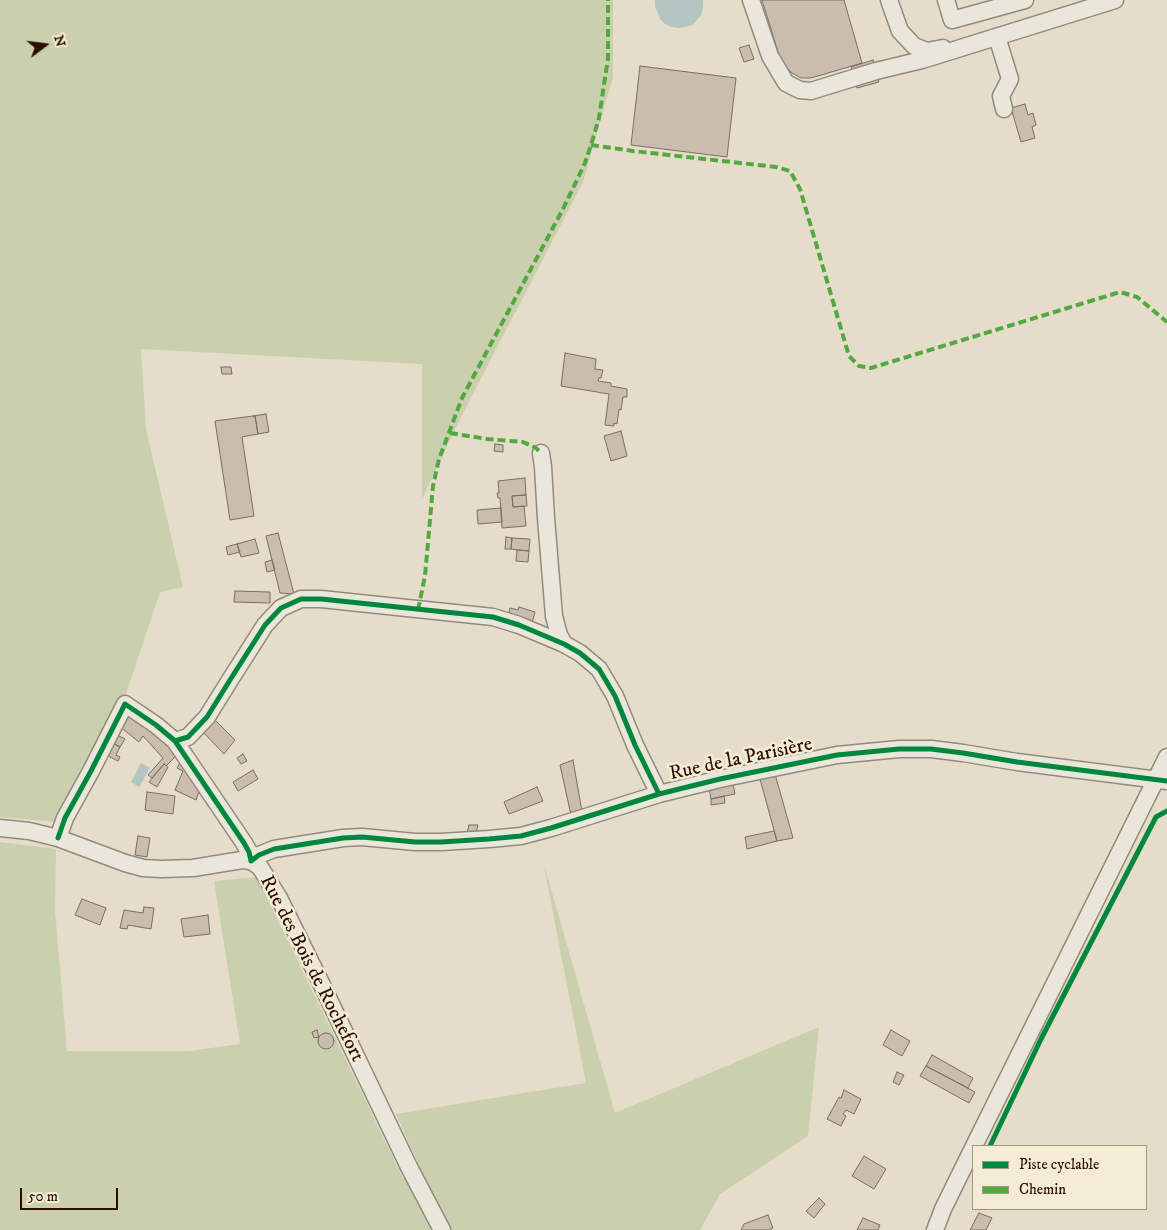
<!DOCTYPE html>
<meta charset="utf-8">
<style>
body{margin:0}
#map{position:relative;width:1167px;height:1230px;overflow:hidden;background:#e5ddca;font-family:"IM FELL DW Pica",serif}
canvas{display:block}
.legend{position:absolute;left:972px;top:1145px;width:175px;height:65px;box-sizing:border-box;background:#f5ecd5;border:1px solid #a59380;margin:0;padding:6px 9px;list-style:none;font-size:15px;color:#2d0e00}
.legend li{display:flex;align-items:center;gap:10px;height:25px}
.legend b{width:25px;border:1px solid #a59380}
.north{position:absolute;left:20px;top:20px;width:50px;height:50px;-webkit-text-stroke:4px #f5ecd5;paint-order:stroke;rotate:75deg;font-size:14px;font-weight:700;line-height:20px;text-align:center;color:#2d0e00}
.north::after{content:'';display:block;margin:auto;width:18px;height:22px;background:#2d0e00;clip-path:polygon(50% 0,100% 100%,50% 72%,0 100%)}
.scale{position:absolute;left:20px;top:1188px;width:98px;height:22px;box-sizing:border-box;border:2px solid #2d0e00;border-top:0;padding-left:6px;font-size:15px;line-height:18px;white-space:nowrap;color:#2d0e00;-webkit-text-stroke:4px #f5ecd5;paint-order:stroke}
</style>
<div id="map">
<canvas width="1167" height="1230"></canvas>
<ul class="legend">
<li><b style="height:6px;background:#00873e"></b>Piste cyclable</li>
<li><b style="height:6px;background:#54a840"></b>Chemin</li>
</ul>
<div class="north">N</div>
<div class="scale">50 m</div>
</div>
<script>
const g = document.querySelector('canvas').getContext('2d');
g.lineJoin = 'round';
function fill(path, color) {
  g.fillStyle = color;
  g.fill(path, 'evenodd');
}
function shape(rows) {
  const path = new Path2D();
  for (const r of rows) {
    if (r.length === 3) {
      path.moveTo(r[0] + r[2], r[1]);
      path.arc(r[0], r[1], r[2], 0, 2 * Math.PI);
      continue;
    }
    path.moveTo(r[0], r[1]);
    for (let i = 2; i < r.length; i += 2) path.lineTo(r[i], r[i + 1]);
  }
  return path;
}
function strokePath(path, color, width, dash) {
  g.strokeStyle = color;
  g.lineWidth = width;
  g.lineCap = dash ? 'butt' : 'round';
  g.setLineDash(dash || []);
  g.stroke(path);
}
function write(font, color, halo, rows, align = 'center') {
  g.font = font + ' "IM FELL DW Pica",serif';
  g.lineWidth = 5;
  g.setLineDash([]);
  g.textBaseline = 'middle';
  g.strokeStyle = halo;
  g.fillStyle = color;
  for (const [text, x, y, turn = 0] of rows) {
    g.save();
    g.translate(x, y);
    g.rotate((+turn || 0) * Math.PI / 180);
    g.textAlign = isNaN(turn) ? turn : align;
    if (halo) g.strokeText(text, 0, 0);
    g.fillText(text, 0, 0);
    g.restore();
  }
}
fill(shape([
 [0,0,613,0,613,77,583,182,460,419,422,499,422,364,141,349,146,429,183,587,160,592,126,694,56,822,0,817],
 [0,842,56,849,55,911,67,1051,190,1051,240,1044,214,881,257,877,403,1178,422,1172,396,1114,586,1083,543,861,615,1113,819,1027,808,1136,720,1194,700,1230,0,1230]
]), '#cacfad');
fill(shape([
 [655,0,703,0,703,8,701,15,697,20,692,25,686,27,679,28,672,27,665,24,660,19,655,6],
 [141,763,150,768,139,787,131,782]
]), '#b5c5c1');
const building = shape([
 [762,0,844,0,862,63,811,78,801,78,792,73,785,66,779,55,762,0],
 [749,45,754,59,744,62,739,48,749,45],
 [873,60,879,82,857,88,851,67,873,60],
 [640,66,736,78,727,157,631,145,640,66],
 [1025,104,1028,115,1033,113,1036,125,1032,127,1035,138,1021,142,1011,108,1025,104],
 [565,353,596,359,595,369,603,370,601,378,599,378,598,381,611,383,611,386,627,389,627,397,623,397,621,410,619,409,617,424,614,423,614,426,605,425,609,394,561,386,565,353],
 [221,367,231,367,232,374,222,374,221,367],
 [266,414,269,432,258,434,255,416,253,416,266,414],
 [253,416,255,416,258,434,242,437,254,516,230,520,215,421,253,416],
 [621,431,627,456,611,461,604,436,621,431],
 [495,444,503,445,503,452,494,451,495,444],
 [525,478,526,495,512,496,513,507,524,506,526,526,502,528,500,498,498,498,497,493,499,493,498,481,525,478],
 [526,495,527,506,513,507,512,496,526,495],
 [501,508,502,522,478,524,477,510,501,508],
 [278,533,294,594,280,593,266,536,278,533],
 [506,537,512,538,511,549,505,549,506,537],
 [512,538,530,539,529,551,511,549,512,538],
 [255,539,259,553,241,557,237,544,255,539],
 [237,544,240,552,228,555,226,547,237,544],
 [517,550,529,551,528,562,516,561,517,550],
 [272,560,275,570,267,572,265,562,272,560],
 [235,591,270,592,270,603,234,602,235,591],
 [519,607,535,612,532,623,508,617,510,608,518,610,519,607],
 [126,713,151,728,177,755,166,766,164,764,152,778,148,775,163,758,143,736,139,742,119,726,126,713],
 [212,717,235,740,224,754,202,731,212,717],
 [115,734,125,739,120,747,111,742,115,734],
 [111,742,120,747,116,755,120,757,118,761,104,754,111,742],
 [243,754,247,761,241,764,237,758,243,754],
 [573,760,582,812,571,815,560,765,573,760],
 [181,761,200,789,196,800,175,790,183,771,177,768,181,761],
 [164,764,168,767,157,787,149,782,164,764],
 [253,770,258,779,238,791,233,782,253,770],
 [775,774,793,838,777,841,760,779,775,774],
 [733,784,735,794,711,799,709,788,733,784],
 [537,787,543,801,509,814,504,802,537,787],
 [147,792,175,796,173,814,145,810,147,792],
 [724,796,725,803,711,805,711,799,724,796],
 [469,825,478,825,476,833,467,833,469,825],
 [774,831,777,841,747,849,745,837,774,831],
 [138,836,150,838,147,857,135,855,138,836],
 [82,899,106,908,100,925,75,915,82,899],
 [144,907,154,908,151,929,128,925,127,929,120,928,124,910,143,913,144,907],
 [208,915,210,934,184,937,181,919,208,915],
 [317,1030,319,1037,314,1038,312,1032,317,1030],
 [891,1030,910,1041,902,1056,883,1045,891,1030],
 [326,1041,8],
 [932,1055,973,1078,968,1088,926,1066,932,1055],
 [926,1066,975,1092,969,1103,920,1076,926,1066],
 [897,1072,904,1075,899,1085,893,1082,897,1072],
 [844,1090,861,1099,854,1114,846,1110,843,1114,846,1116,841,1126,827,1119,839,1097,841,1098,844,1090],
 [864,1156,886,1169,874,1189,852,1176,864,1156],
 [819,1198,825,1204,814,1218,806,1211,819,1198],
 [979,1213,992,1218,986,1230,970,1230,979,1213],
 [768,1215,773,1228,769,1230,741,1230,744,1224,768,1215],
 [863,1218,880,1225,878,1230,857,1230,863,1218]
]);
fill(building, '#cbbdae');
strokePath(building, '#786e63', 1);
const minor = shape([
 [751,0,770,56,786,83,800,90,811,91,876,71,922,60,1115,0],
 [889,0,900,31,914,46,927,51,943,48],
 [946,0,952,20,1025,0],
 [997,37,1010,79,1001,96,1004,109],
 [541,453,543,467,546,518,554,616,559,635,564,644],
 [175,741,188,737,207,717,230,680,265,625,281,608,301,599,321,599,493,617,519,625,564,644,580,653,599,669,615,696,635,745,659,794],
 [0,828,29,831,58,838,125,863,143,868,161,869,193,868,242,860,251,861,260,867,279,898,322,985,409,1167,442,1230],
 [58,838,65,818,91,771,125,704,156,725,175,741,244,843,249,852,251,861,259,855,274,849,343,838,362,837,415,842,441,842,489,839,521,836,551,828,659,794,720,779,837,755,899,749,931,749,963,753,1017,762,1167,781],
 [974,1146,1167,757],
 [935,1230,943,1209,973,1148]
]);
strokePath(minor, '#928a7e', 19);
strokePath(minor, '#eae6dc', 16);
strokePath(shape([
 [591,145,633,151,776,167,790,171,800,189,849,356,859,366,871,368,1120,292,1137,297,1167,322],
 [450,433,487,439,523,442,536,448,541,453],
 [418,610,425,576,433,486,439,459,462,398,563,209,585,163,591,145,599,118,608,58,608,0]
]), '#54a840', 4, [8, 4]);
strokePath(shape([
 [175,741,188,737,207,717,230,680,265,625,281,608,301,599,321,599,493,617,519,625,564,644,580,653,599,669,615,696,635,745,659,794],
 [58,838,65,818,91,771,125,704,156,725,175,741,244,843,249,852,251,861,259,855,274,849,343,838,362,837,415,842,441,842,489,839,521,836,551,828,659,794,720,779,837,755,899,749,931,749,963,753,1017,762,1167,781],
 [990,1146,1041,1039,1156,817,1167,811]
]), '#00873e', 5);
write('20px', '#2d0e00', '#f5ecd5', [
 ["Rue de la Parisière",741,760,-12],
 ["Rue des Bois de Rochefort",311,969,63]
]);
</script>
